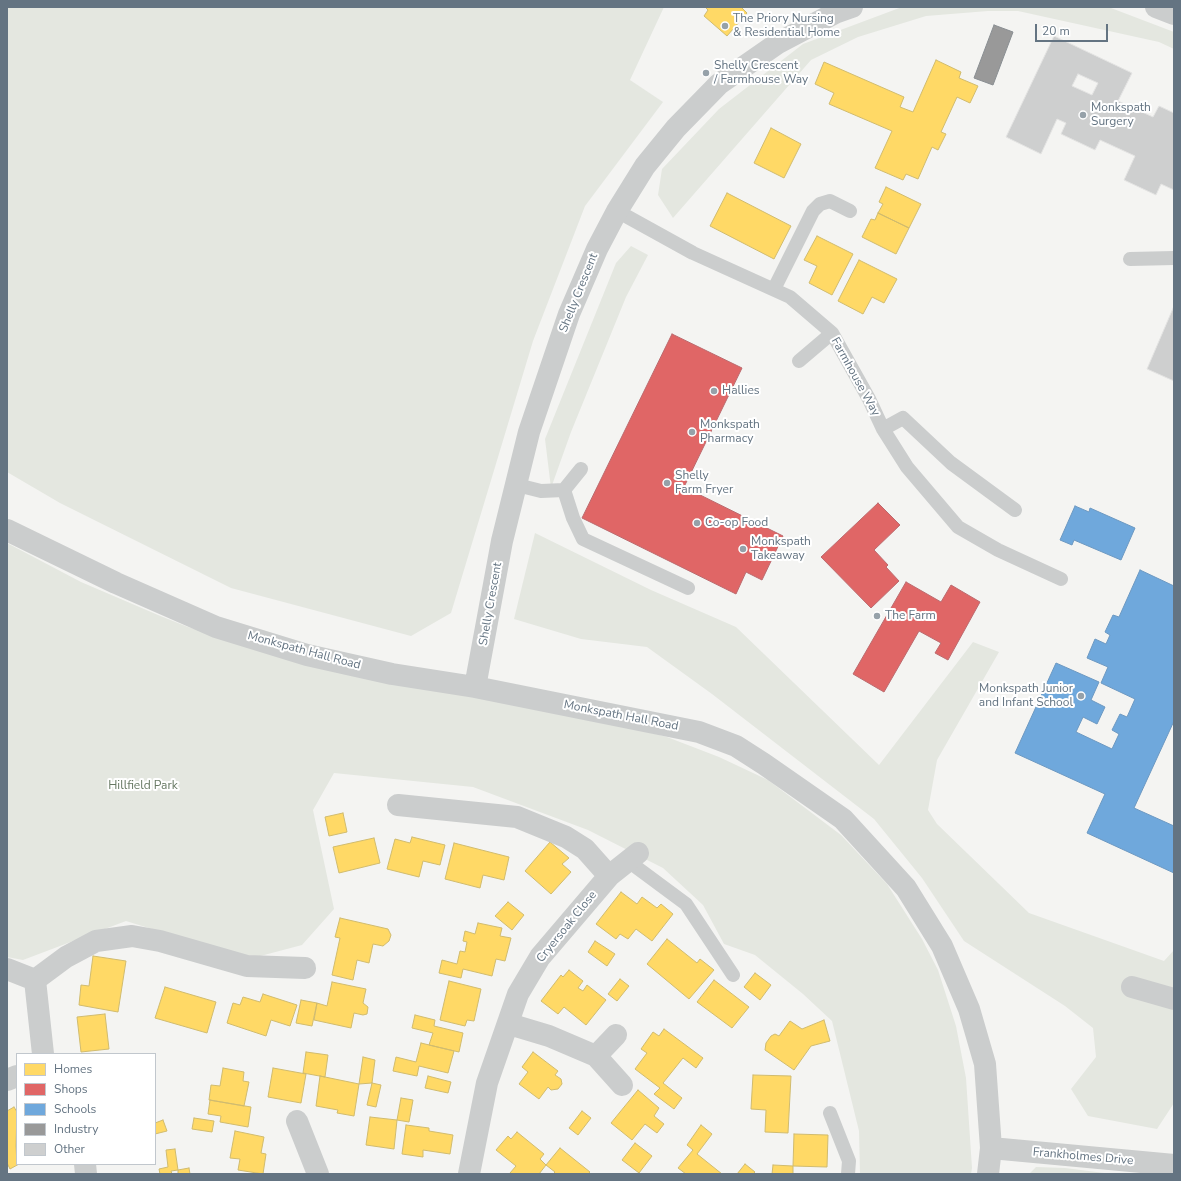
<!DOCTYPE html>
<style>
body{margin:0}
#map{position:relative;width:1181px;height:1181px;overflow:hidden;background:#f4f4f2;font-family:"Nunito Sans",sans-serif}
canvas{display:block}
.frame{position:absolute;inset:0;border:8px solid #647482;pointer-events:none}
.legend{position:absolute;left:16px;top:1053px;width:140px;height:112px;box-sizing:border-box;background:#fff;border:1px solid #c1c7cd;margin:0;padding:5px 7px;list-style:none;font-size:12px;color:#647482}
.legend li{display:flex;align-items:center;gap:8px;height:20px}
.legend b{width:20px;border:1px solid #c1c7cd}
.scale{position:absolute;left:1035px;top:24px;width:73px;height:18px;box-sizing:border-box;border:2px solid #647482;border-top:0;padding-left:5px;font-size:12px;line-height:14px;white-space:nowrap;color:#647482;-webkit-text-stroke:3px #fff;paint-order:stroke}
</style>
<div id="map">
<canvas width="1181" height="1181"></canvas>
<div class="frame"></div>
<ul class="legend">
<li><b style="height:11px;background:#ffd966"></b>Homes</li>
<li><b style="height:11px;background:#e06666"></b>Shops</li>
<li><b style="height:11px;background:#6fa8dc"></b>Schools</li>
<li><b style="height:11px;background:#999"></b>Industry</li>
<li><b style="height:11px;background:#cecfcf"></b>Other</li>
</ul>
<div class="scale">20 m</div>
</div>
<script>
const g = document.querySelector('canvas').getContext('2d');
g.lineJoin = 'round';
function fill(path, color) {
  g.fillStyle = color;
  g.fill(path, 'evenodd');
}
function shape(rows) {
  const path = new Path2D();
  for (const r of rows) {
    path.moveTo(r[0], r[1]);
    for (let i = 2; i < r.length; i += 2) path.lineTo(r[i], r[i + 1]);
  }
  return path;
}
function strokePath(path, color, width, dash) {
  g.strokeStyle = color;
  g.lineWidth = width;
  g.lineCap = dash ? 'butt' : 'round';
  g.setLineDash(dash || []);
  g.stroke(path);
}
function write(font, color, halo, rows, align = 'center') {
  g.font = font + ' "Nunito Sans",sans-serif';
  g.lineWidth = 4;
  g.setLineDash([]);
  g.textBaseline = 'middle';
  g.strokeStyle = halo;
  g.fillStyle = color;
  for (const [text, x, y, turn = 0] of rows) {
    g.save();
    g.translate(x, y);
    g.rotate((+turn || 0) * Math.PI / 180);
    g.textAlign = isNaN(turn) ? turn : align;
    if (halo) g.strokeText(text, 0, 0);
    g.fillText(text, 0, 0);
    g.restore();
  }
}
fill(shape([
 [7,7,664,7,630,80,663,102,585,206,533,341,451,613,411,636,231,588,60,503,7,472],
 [902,7,1111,8,1174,32,1174,49,1159,42,1018,11,988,11,926,16,858,37,811,60,673,218,658,195,662,169,719,109,803,44],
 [631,246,648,255,626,297,571,432,551,488,545,439,616,263],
 [535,533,651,590,736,627,879,765,973,642,999,652,937,760,928,810,937,824,1029,913,1164,961,1174,950,1174,1103,1157,1129,1088,1116,1071,1089,1096,1057,1093,1028,1065,1006,964,941,922,878,874,819,712,694,647,647,581,639,514,619],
 [7,543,81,582,158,615,188,627,307,664,593,718,667,737,719,757,768,780,841,835,887,884,922,939,938,970,956,1026,966,1078,972,1168,971,1174,860,1174,859,1131,832,1021,803,994,755,955,724,944,703,905,663,868,588,830,473,787,334,773,313,810,334,909,302,945,249,959,126,921,23,960,7,957],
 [1036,1167,1065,1168,1112,1174,1029,1174]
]), '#e4e7e0');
const homes = shape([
 [705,7,741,7,747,13,727,36,704,16,708,10,705,7],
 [936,60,961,72,959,78,978,86,970,103,957,97,941,132,946,134,938,150,932,147,918,179,906,174,903,180,875,168,892,131,829,104,834,93,815,84,824,62,904,97,900,107,913,112,936,60],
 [771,128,801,144,784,178,754,163,771,128],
 [886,187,921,204,909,228,878,213,883,204,879,202,886,187],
 [727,193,791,226,774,259,710,226,727,193],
 [878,213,909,228,896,254,862,237,871,219,875,220,878,213],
 [817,236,853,254,832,295,809,283,817,266,804,260,817,236],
 [859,260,897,279,884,303,872,297,863,314,838,301,859,260],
 [343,813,347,832,329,836,325,817,343,813],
 [412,837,445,845,440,865,423,861,419,877,387,869,395,839,410,843,412,837],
 [374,838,380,863,339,873,333,847,374,838],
 [550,842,569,858,562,864,571,872,551,894,525,871,550,842],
 [454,843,509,857,504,880,483,875,480,888,445,879,454,843],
 [621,892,637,904,642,897,657,908,661,904,673,914,652,941,636,929,628,939,620,934,616,939,596,924,621,892],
 [508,902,524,915,512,930,495,916,508,902],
 [340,918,388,929,391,935,389,941,383,946,373,944,369,963,357,960,353,980,332,975,340,938,335,937,340,918],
 [478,923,502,928,500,936,511,938,505,961,496,959,492,976,463,969,461,978,439,973,442,960,457,964,460,951,465,952,467,942,463,941,465,931,475,934,478,923],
 [667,939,697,963,700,959,714,970,689,999,647,964,667,939],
 [595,941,615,954,607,966,588,952,595,941],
 [93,956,126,961,118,1012,79,1005,81,985,89,986,93,956],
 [569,970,583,981,578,988,583,991,587,985,606,1000,586,1025,564,1007,558,1014,541,1001,561,975,563,977,569,970],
 [755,973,771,985,760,1000,744,987,755,973],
 [620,979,629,986,617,1001,608,994,620,979],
 [714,980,749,1007,732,1028,697,1002,714,980],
 [449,981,481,989,474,1021,467,1020,465,1026,440,1020,449,981],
 [332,982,366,989,363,1003,368,1007,367,1014,363,1015,354,1013,351,1028,314,1020,317,1003,327,1006,332,982],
 [165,987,216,1002,207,1033,155,1018,165,987],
 [263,994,297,1005,290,1026,271,1020,266,1036,227,1023,233,1003,240,1005,243,997,260,1002,263,994],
 [301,1000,317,1003,312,1026,296,1023,301,1000],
 [105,1014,109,1049,81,1052,77,1017,105,1014],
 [415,1015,435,1020,434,1026,463,1033,459,1052,429,1045,433,1033,412,1028,415,1015],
 [824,1020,830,1041,811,1046,794,1070,765,1050,766,1043,771,1036,775,1034,779,1036,790,1021,802,1029,824,1020],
 [664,1029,703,1058,696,1068,683,1058,663,1083,682,1098,674,1109,654,1094,660,1088,635,1069,647,1053,641,1049,653,1032,659,1036,664,1029],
 [421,1043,454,1051,448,1073,419,1066,417,1076,393,1071,396,1057,416,1062,421,1043],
 [306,1052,328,1055,325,1077,303,1073,306,1052],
 [533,1052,558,1071,555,1075,561,1079,562,1084,558,1089,551,1090,548,1087,539,1099,519,1084,528,1072,522,1067,533,1052],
 [363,1057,375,1060,372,1083,359,1084,363,1057],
 [223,1068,244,1072,243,1081,249,1082,244,1106,209,1100,211,1085,220,1086,223,1068],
 [273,1068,306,1074,301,1103,268,1097,273,1068],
 [753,1075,791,1076,788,1133,765,1132,766,1110,751,1109,753,1075],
 [320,1076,359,1084,354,1116,337,1113,338,1110,316,1106,320,1076],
 [428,1076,451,1082,448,1093,425,1088,428,1076],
 [372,1083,381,1085,376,1107,367,1105,372,1083],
 [638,1090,659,1108,654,1116,664,1124,657,1133,645,1124,632,1140,611,1123,638,1090],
 [401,1098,413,1100,409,1122,397,1120,401,1098],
 [210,1100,251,1107,248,1127,220,1122,221,1116,208,1114,210,1100],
 [14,1107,17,1112,16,1146,17,1164,19,1164,10,1169,7,1163,7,1111,14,1107],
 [582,1111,591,1118,578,1135,569,1128,582,1111],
 [370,1117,397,1120,394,1149,366,1145,370,1117],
 [194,1118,214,1121,212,1132,192,1129,194,1118],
 [163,1120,167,1131,155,1134,155,1123,163,1120],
 [406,1125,429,1128,429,1131,453,1135,450,1154,423,1150,423,1157,402,1154,406,1125],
 [701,1125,712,1134,697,1154,722,1174,686,1174,678,1168,693,1150,687,1145,701,1125],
 [235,1131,264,1137,261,1153,266,1154,263,1174,238,1170,240,1159,230,1158,235,1131],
 [517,1132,544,1154,540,1159,546,1165,539,1174,512,1174,510,1173,516,1166,496,1150,508,1136,511,1139,517,1132],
 [794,1134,828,1135,827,1167,793,1166,794,1134],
 [635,1143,652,1156,639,1173,622,1160,635,1143],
 [560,1148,590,1172,588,1174,553,1174,555,1172,546,1165,560,1148],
 [175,1149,178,1170,171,1171,172,1174,158,1174,160,1174,159,1169,168,1167,166,1150,175,1149],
 [745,1164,755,1172,753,1174,737,1174,745,1164],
 [773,1165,793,1166,793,1174,772,1174,773,1165],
 [189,1168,190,1174,178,1174,178,1170,189,1168]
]);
fill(homes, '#ffd966');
strokePath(homes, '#d0bb6e', 1);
const shops = shape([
 [672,334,742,368,684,487,783,536,762,580,746,572,736,594,582,518,672,334],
 [878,503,900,525,874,550,888,565,886,567,899,581,871,608,821,557,878,503],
 [906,582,941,602,951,585,980,602,948,660,935,653,941,643,919,631,884,692,853,674,906,582]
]);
fill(shops, '#e06666');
strokePath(shops, '#bb6a6e', 1);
const schools = shape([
 [1075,506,1089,512,1090,508,1135,528,1121,560,1074,540,1072,545,1060,540,1075,506],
 [1140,570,1174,586,1174,721,1134,808,1174,826,1174,873,1087,833,1105,794,1015,753,1056,663,1099,682,1091,700,1105,707,1097,724,1083,717,1076,732,1112,749,1119,734,1112,730,1120,714,1127,717,1135,699,1101,683,1108,667,1087,658,1095,639,1106,644,1110,635,1105,632,1113,615,1119,617,1140,570]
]);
fill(schools, '#6fa8dc');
strokePath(schools, '#6c98c1', 1);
const industry = shape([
 [994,25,1013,32,993,85,974,78,994,25]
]);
fill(industry, '#999');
strokePath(industry, '#898e92', 1);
const building = shape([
 [1054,36,1132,73,1118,101,1153,117,1159,106,1174,113,1174,190,1161,184,1156,195,1124,180,1135,156,1100,140,1095,150,1061,134,1066,123,1057,119,1041,154,1006,137,1054,36],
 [1078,74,1098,83,1092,95,1072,86,1078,74],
 [1174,306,1174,381,1147,369,1174,306]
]);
fill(building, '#cecfcf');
strokePath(building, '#e3e3e2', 1);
strokePath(shape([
 [617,211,693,253,790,297,832,333,869,399,883,429,907,467,958,527,998,550,1061,579],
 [1130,259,1174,258],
 [774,289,813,211,820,204,830,201,850,211],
 [799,361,832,333],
 [883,429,903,418,951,463,1015,510],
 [517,485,541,491,564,490,581,469],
 [564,490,573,518,583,539,688,588],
 [628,861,686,904,733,975],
 [830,1113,849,1161,848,1174]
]), '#cbcdcd', 14);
strokePath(shape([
 [398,805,517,817,566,837,585,849,609,876],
 [7,969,35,980],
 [1132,987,1174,999],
 [509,1024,549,1036,596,1056,616,1035],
 [43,1054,35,980,66,957,96,941,132,936,160,941,247,966,305,968],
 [596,1056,622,1085],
 [7,1080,17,1076],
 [297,1121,318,1174],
 [85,1164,86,1174],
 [469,1174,487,1083,518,994,540,957,609,876,638,853]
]), '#cbcdcd', 22);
strokePath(shape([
 [1156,7,1174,14],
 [7,530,116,583,216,627,307,655,392,674,475,687,699,732,736,746,764,764,843,819,906,888,942,946,969,1009,985,1064,991,1148,988,1174],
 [475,687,502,541,529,432,569,314,597,249,617,211,645,166,676,128,719,84,778,43,835,13,852,7],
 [991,1148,1174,1165]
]), '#cbcdcd', 22);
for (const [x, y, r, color] of [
 [725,26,4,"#96a1a9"],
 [706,73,4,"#96a1a9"],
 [1083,115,4,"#96a1a9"],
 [714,391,4,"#96a1a9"],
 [692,432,4,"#96a1a9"],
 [667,483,4,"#96a1a9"],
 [697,523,4,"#96a1a9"],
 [743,549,4,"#96a1a9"],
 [877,616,4,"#96a1a9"],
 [1081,696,4,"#96a1a9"]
]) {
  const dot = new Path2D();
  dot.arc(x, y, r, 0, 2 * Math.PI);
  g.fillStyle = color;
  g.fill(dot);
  strokePath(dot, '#fff', 1.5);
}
write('12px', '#647482', '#fff', [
 ["The Priory Nursing",733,19],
 ["& Residential Home",733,33],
 ["Shelly Crescent",714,66],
 ["/ Farmhouse Way",714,80],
 ["Monkspath",1091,108],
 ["Surgery",1091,122],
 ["Hallies",722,391],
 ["Monkspath",700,425],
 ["Pharmacy",700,439],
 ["Shelly",675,476],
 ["Farm Fryer",675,490],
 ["Co-op Food",705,523],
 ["Monkspath",751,542],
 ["Takeaway",751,556],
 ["The Farm",885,616],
 ["Monkspath Junior",1073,689,"right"],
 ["and Infant School",1073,703,"right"]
], 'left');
write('12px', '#647482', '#fff', [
 ["Shelly Crescent",579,293,-68],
 ["Farmhouse Way",855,377,61],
 ["Shelly Crescent",491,604,-80],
 ["Monkspath Hall Road",304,651,15],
 ["Monkspath Hall Road",621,716,11],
 ["Cryersoak Close",567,927,-51],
 ["Frankholmes Drive",1083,1157,5]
]);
write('12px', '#677963', '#fff', [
 ["Hillfield Park",143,786]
]);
</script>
